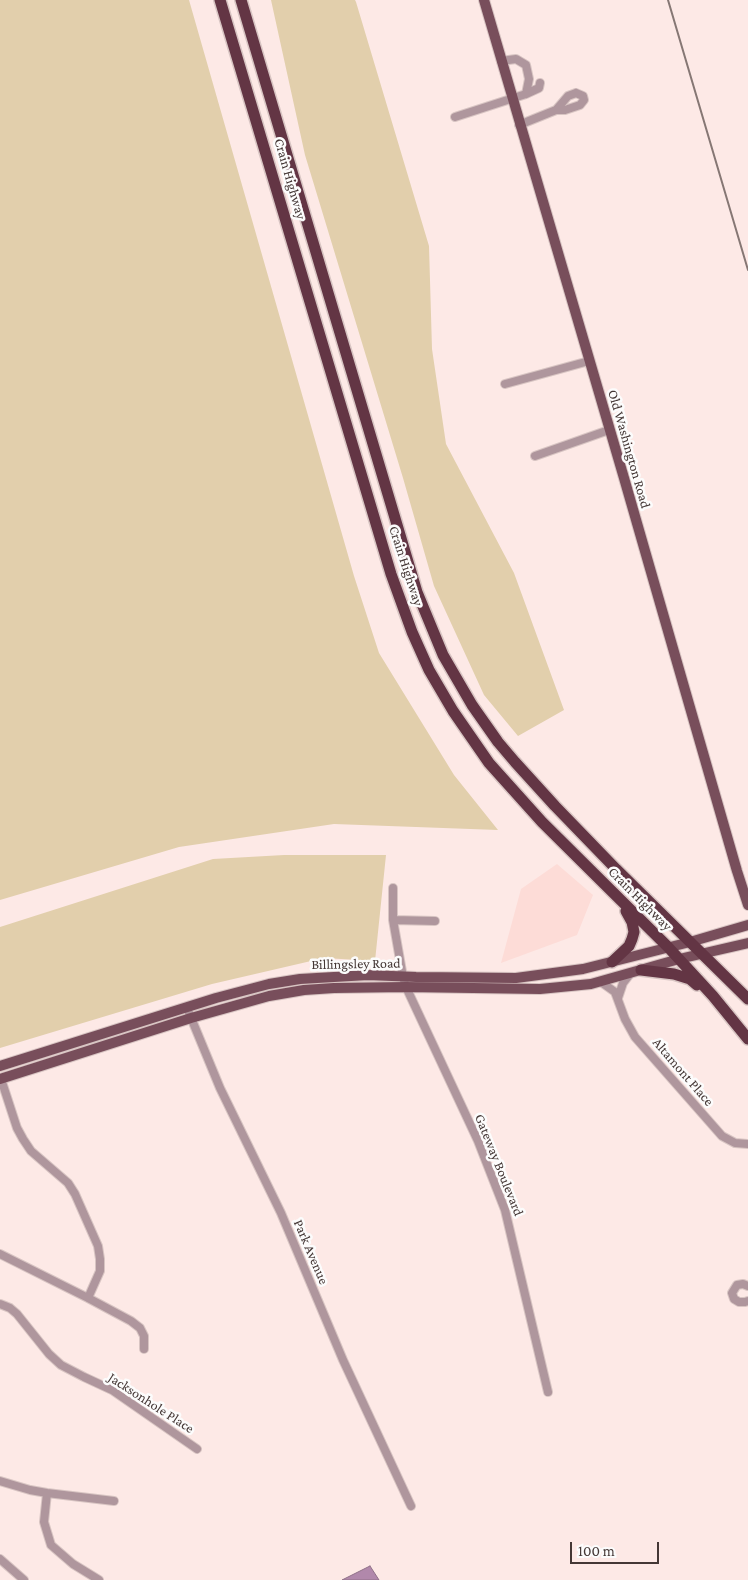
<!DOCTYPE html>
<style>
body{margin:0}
#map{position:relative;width:748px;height:1580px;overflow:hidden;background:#fde9e6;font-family:"Crimson Pro",serif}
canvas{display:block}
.scale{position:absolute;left:570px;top:1542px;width:89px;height:22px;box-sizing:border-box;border:2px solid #443735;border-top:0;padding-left:6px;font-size:15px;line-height:18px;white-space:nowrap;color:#443735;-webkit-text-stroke:4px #fcfcfc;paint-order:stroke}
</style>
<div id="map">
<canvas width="748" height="1580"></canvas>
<div class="scale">100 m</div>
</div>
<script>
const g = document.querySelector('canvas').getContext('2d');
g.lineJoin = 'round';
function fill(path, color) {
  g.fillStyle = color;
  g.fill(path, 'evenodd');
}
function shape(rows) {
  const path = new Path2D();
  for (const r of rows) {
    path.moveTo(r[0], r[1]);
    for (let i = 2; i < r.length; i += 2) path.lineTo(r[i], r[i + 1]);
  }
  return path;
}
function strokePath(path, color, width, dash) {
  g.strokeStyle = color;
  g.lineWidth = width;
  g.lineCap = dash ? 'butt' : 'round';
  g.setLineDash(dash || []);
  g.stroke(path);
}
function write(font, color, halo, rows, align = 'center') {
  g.font = font + ' "Crimson Pro",serif';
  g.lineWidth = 5;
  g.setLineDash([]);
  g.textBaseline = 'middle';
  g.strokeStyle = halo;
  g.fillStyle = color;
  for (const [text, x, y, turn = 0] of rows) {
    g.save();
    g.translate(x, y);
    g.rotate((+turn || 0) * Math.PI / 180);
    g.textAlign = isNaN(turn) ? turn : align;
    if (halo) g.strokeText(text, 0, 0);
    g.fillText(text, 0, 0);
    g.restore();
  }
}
fill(shape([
 [557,864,593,895,577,935,501,963,521,889]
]), '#fddcd7');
fill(shape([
 [0,0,189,0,354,576,379,653,454,775,498,830,334,824,179,847,0,900],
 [271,0,355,0,356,2,429,246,432,349,446,444,514,573,564,710,518,736,484,695,434,586,403,478,305,155],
 [284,855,386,855,375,961,324,958,212,984,0,1048,0,927,213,859]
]), '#e2cfac');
const water = shape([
 [370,1566,379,1580,342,1580,370,1566]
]);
fill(water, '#b188ab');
strokePath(water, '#907088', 1);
const minor = shape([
 [576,93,583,96,584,100,580,105,565,110,556,110,568,96,576,93],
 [526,94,539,88,540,83],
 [455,117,526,94,529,79,526,65,516,59,501,61],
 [519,125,556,110],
 [505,384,589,361],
 [535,456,609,430],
 [393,888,393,920,403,977,406,987,478,1141,505,1210,548,1392],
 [393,920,435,921],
 [601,982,615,992,625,1019,635,1037,722,1136,735,1143,748,1144],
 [618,998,623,983,630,974],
 [187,1008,220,1088,281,1213,343,1360,411,1506],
 [1,1079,17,1128,23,1139,31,1151,68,1183,75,1194,98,1246,100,1259,100,1271,88,1298],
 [0,1254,88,1298,131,1321,140,1328,144,1336,144,1349],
 [748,1286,743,1284,737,1285,732,1293,734,1299,739,1302,745,1302,748,1301],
 [0,1304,10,1308,17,1314,49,1354,61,1365,84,1377,112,1390,197,1449],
 [0,1481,30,1490,47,1493,114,1501],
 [47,1493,44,1522,51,1545,73,1564,99,1580],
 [0,1559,24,1580]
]);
const major = shape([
 [484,0,624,478,737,871,748,905],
 [0,1066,216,998,269,984,300,979,368,975,416,977,516,978,583,969,690,942,748,925],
 [0,1079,191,1018,269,996,304,990,334,988,406,987,540,989,591,984,679,959,748,943]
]);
const highway = shape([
 [220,0,391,574,412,632,429,670,453,711,489,763,542,822,668,947,713,996,748,1039],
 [241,0,417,592,443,655,472,705,498,742,515,762,555,806,616,869,748,999],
 [612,962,629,946,632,939,634,932,632,922,626,911],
 [641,970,674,974,690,979,697,985]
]);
strokePath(minor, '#d8c5c3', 10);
strokePath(major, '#d8c5c3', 12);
strokePath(highway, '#d8c5c3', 14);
strokePath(minor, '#af969d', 8);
strokePath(major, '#784e5b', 10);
strokePath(highway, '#633544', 11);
strokePath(shape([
 [668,0,748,270]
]), '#867774', 2);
write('14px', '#443735', '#fcfcfc', [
 ["Crain Highway",290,179,74],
 ["Old Washington Road",629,449,74],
 ["Crain Highway",406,566,72],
 ["Crain Highway",640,899,45],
 ["Billingsley Road",356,964,-1],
 ["Altamont Place",683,1072,49],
 ["Gateway Boulevard",499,1165,68],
 ["Park Avenue",311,1252,67],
 ["Jacksonhole Place",151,1403,33]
]);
</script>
